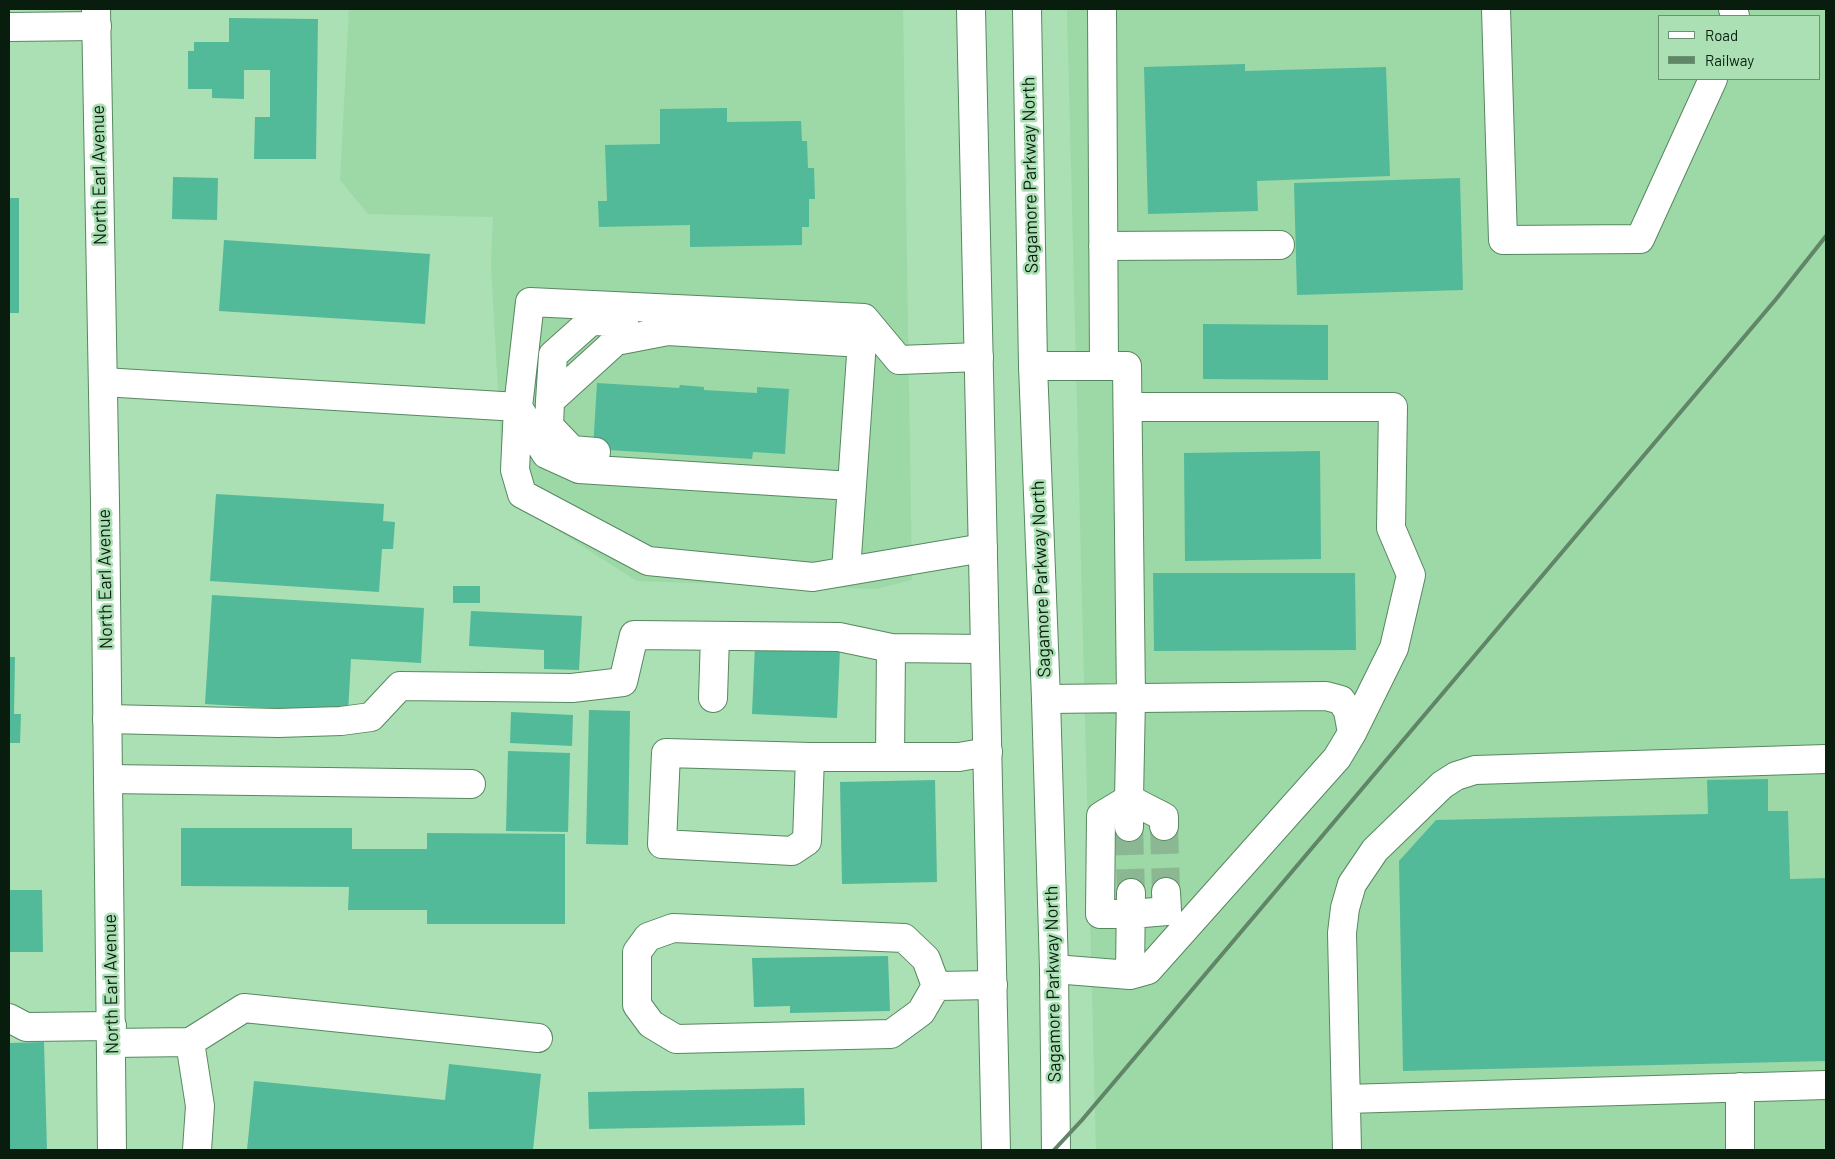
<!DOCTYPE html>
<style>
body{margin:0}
#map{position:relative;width:1835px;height:1159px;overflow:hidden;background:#abdfb4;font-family:Barlow,sans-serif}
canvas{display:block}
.frame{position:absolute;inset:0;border:10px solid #091d0e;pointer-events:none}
.legend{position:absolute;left:1658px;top:15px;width:162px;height:65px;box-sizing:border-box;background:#abdfb4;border:1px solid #6a9172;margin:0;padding:6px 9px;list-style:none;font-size:15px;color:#091d0e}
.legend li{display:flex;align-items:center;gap:10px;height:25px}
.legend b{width:25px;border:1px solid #6a9172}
</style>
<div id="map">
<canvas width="1835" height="1159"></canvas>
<div class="frame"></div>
<ul class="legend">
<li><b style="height:6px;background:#fff"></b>Road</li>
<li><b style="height:6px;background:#608567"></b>Railway</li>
</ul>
</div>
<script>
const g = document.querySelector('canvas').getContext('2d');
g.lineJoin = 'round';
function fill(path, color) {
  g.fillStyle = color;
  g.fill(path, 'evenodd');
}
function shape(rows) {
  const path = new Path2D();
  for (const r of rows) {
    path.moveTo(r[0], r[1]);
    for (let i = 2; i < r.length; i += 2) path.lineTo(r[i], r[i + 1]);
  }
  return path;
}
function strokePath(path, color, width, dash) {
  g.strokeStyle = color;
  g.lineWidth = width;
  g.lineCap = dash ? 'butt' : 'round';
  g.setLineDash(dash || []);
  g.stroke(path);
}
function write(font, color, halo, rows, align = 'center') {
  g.font = font + ' Barlow,sans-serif';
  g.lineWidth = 5;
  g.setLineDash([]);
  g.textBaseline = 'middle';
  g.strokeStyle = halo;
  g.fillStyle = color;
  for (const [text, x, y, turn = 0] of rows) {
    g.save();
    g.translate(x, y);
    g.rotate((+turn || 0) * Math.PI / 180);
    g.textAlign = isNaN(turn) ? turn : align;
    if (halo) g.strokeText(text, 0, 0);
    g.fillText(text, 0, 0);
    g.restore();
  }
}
fill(shape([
 [349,9,903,9,912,580,876,589,637,581,516,504,502,462,491,265,493,217,368,214,340,180],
 [1067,9,1826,9,1826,1150,1096,1150],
 [1659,16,1819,16,1819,79,1659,79]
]), '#9dd8a7');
fill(shape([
 [229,18,318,19,316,159,254,159,255,117,270,117,270,70,244,70,244,99,212,98,212,89,188,89,188,51,194,51,194,42,229,42],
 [1245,64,1245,71,1386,67,1390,176,1257,181,1258,211,1148,214,1144,67],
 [727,108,727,122,801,121,802,141,807,141,808,168,814,168,815,199,809,199,809,227,802,227,802,245,690,247,690,225,599,227,598,201,607,201,605,145,660,144,660,109],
 [173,177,218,178,217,220,172,219],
 [1460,178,1463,290,1297,295,1294,183],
 [9,198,19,198,19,313,9,313],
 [224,240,430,254,425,324,219,311],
 [1203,324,1328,325,1328,380,1203,379],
 [597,383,679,388,680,385,704,387,704,390,757,393,757,387,789,389,785,454,753,452,752,459,593,449],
 [1320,451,1321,559,1185,561,1184,453],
 [216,494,384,504,383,521,395,522,393,549,382,549,379,592,210,581],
 [1153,573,1355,573,1356,650,1154,651],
 [453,586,480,586,480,603,453,603],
 [212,595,424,608,421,663,351,659,348,713,205,704],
 [471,611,582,616,579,670,544,669,544,650,469,646],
 [755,645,840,649,837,718,752,714],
 [9,657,15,657,14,714,21,714,20,743,9,743],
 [589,710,630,711,628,845,586,844],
 [511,712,573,715,572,746,510,743],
 [508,751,570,753,568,832,506,831],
 [1768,779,1768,811,1788,811,1790,879,1826,878,1826,1061,1403,1071,1399,861,1436,820,1708,814,1707,780],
 [935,780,937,882,842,884,840,782],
 [181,828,352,828,352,849,427,849,427,833,565,834,565,924,427,924,427,910,348,910,349,887,181,886],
 [9,890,42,890,43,952,9,952],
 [888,956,890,1011,790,1013,790,1006,754,1007,752,958],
 [44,1042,47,1150,9,1150,9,1043],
 [449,1064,541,1074,533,1150,247,1150,254,1081,445,1100],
 [804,1088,805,1125,589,1129,588,1092]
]), '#52ba99');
strokePath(shape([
 [1164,826,1166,892],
 [1129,827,1131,893]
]), '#8bb893', 28, [28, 14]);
const minor = shape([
 [1102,9,1104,366],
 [1496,9,1503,240,1640,239,1713,79],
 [1733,9,1735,16],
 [9,27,97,26],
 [1103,246,1280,245],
 [1033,366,1127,366,1131,698,1129,799,1164,817,1164,826],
 [103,382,518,407,515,470,522,494,648,561,813,577,983,548],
 [550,401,553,355,591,321,624,322],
 [1128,407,1393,407,1391,528,1411,575,1394,648,1352,733],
 [596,452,572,450,549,426,550,401,616,341,668,331,862,343],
 [852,486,579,469,546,454,518,407,530,302,864,318,899,360,979,357],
 [846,571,863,327],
 [713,698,715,636],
 [1046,699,1326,696,1341,700,1348,711,1352,733,1337,758,1148,970,1130,975,1054,969],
 [107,719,278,723,341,721,371,717,400,686,572,688,623,682,634,635,839,637,891,648],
 [810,757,807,841,792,851,662,844,666,753,810,757,959,757,988,752],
 [890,757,891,648,985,649],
 [108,779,471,784],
 [1129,827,1129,799,1101,816,1100,914,1132,914,1167,911,1166,892],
 [1130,975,1131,893],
 [936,986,921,1012,891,1034,676,1039,651,1024,637,1005,637,952,648,937,673,928,904,938,926,959,936,986,993,985],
 [9,1018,26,1027,112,1026],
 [190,1042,200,1106,197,1150],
 [112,1043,190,1042,244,1008,538,1038],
 [1740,1087,1740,1150],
 [1346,1099,1826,1085],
 [1347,1150,1342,933,1345,908,1352,884,1375,850,1442,785,1456,776,1475,770,1826,759]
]);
const major = shape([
 [96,9,105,502,112,1150],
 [971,9,996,1150],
 [1027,9,1033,366,1046,699,1054,969,1056,1150]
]);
strokePath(minor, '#578860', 30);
strokePath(major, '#578860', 30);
strokePath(minor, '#fff', 28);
strokePath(major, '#fff', 28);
strokePath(shape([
 [1054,1150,1082,1120,1777,298,1826,236]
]), '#608567', 4);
write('18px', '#091d0e', '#abdfb4', [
 ["North Earl Avenue",99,175,-91],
 ["Sagamore Parkway North",1030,175,-91],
 ["North Earl Avenue",105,579,-91],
 ["Sagamore Parkway North",1041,579,-92],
 ["North Earl Avenue",111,984,-91],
 ["Sagamore Parkway North",1053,984,-91]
]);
</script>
